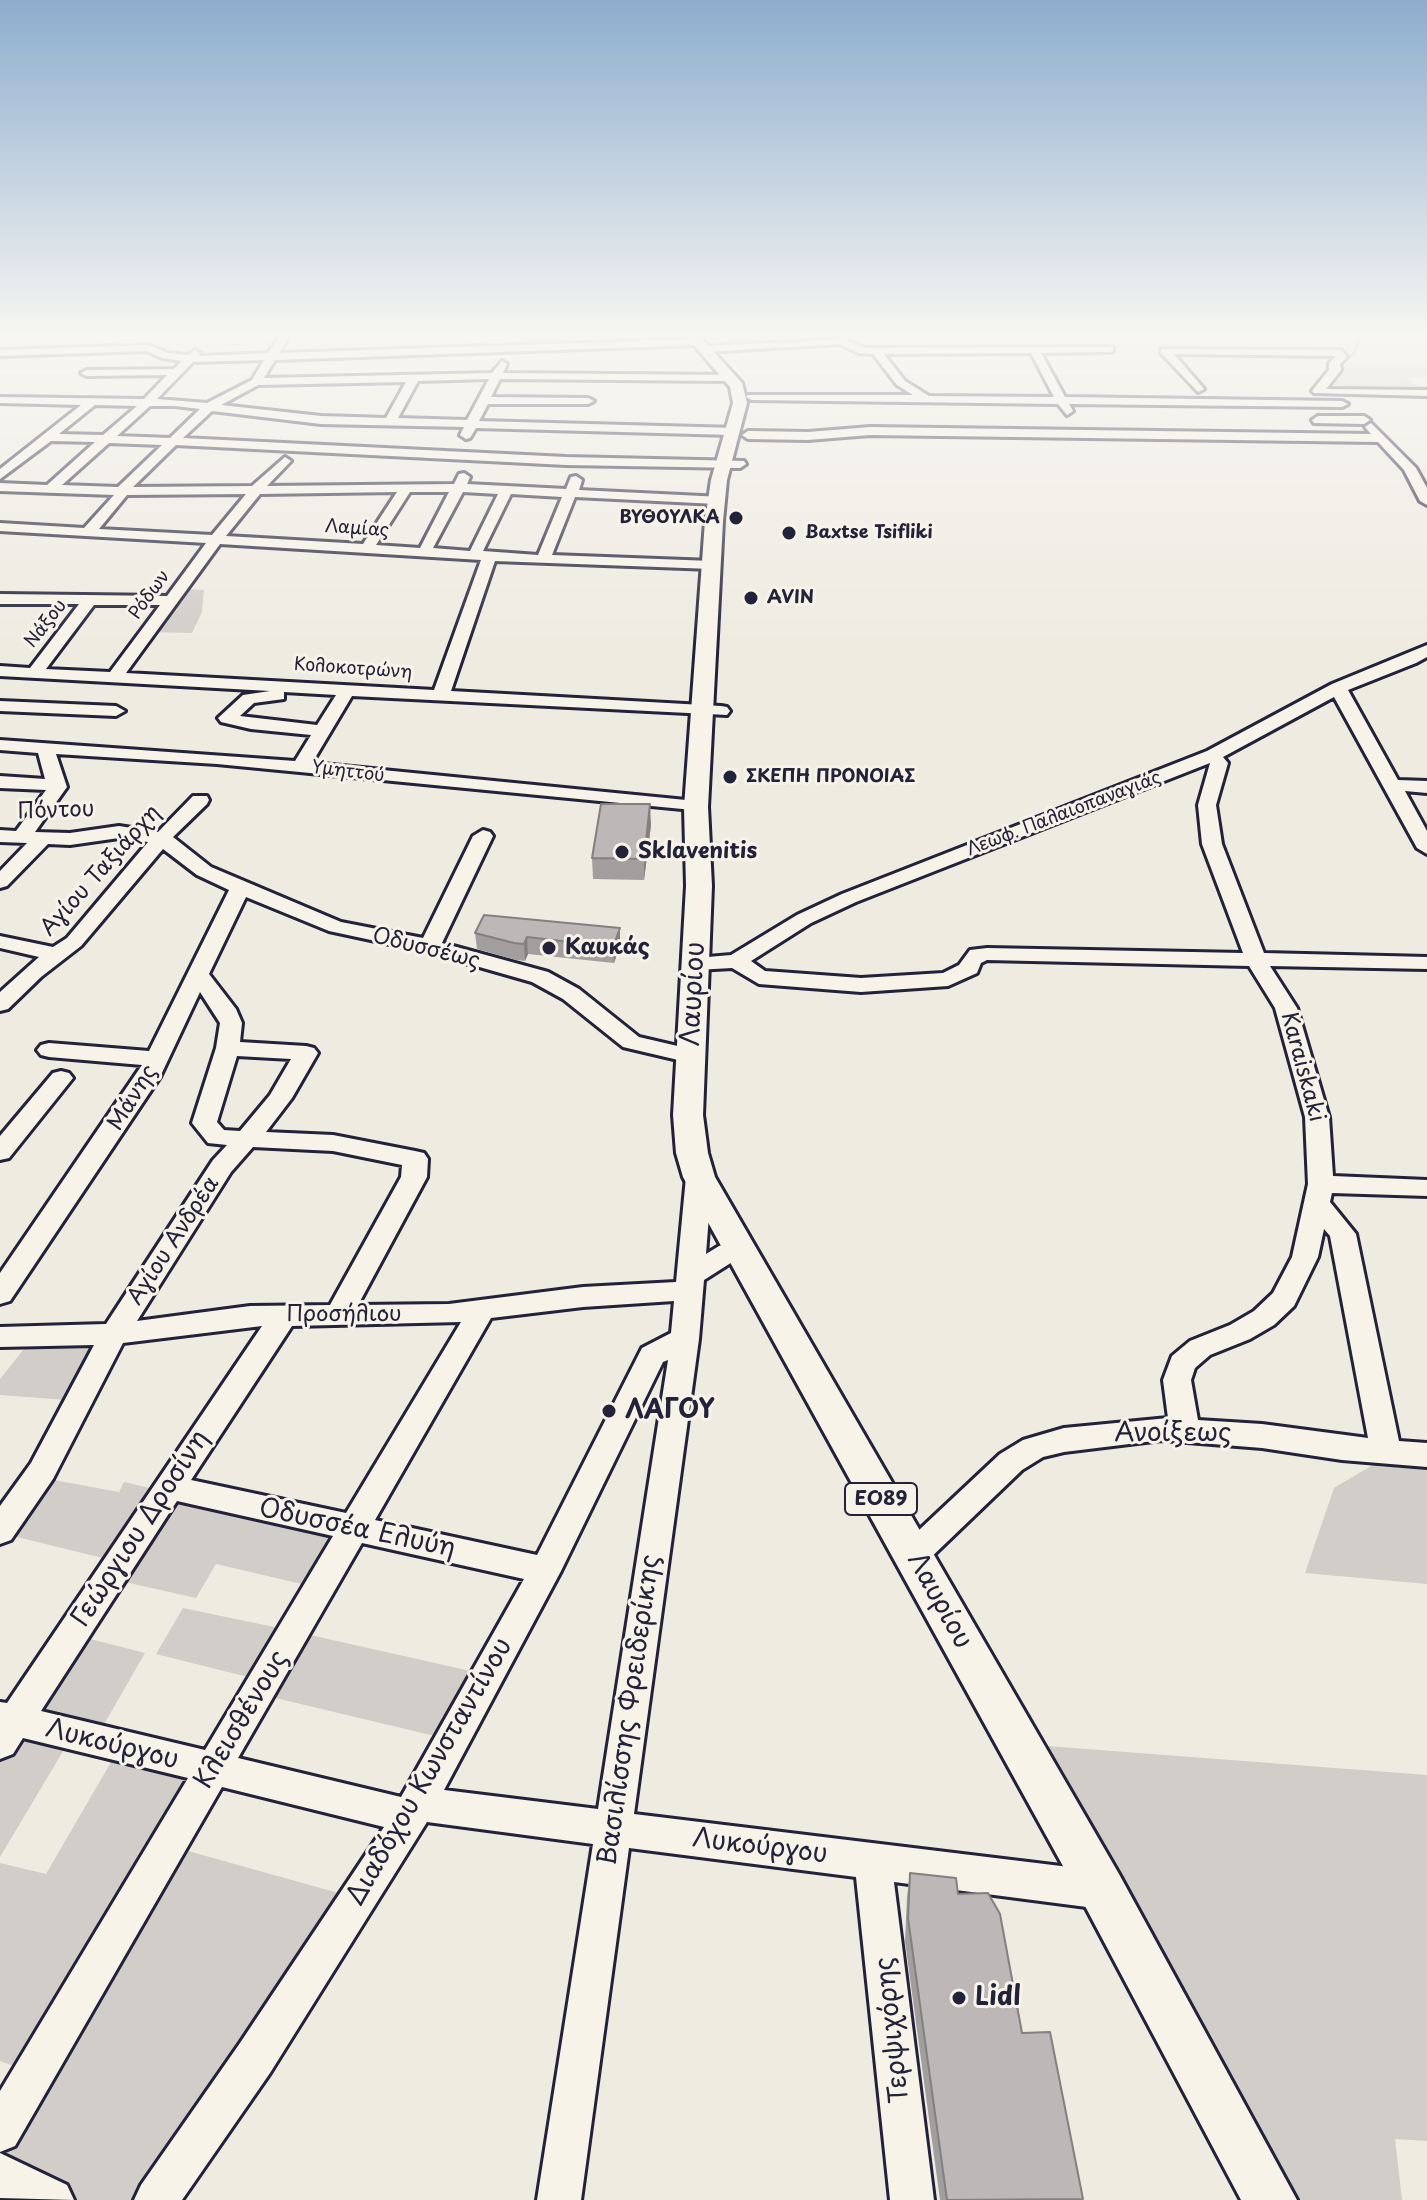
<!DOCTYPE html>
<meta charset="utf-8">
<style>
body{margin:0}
canvas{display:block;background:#eeebe1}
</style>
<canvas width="1427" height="2200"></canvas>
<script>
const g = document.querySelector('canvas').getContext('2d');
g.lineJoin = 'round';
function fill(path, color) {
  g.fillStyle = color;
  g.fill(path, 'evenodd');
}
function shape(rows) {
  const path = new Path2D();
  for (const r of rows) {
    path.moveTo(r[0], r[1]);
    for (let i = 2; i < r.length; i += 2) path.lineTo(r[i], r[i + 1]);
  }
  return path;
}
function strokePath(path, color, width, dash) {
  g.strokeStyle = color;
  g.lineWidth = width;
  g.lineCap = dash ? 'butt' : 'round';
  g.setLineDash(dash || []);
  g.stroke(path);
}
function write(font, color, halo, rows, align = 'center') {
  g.font = font + ' "Playpen Sans",sans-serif';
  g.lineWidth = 6;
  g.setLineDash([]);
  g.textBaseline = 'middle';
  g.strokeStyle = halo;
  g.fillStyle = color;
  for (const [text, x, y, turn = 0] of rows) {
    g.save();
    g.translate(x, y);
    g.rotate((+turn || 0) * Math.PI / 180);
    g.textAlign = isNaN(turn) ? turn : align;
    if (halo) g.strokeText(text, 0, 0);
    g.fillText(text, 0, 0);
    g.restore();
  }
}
fill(shape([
 [1346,363,1423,364,1427,369,1427,377,1406,377,1413,384,1427,385,1427,392,1320,389],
 [184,589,204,590,202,612,192,633,153,632],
 [28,1344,97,1344,67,1400,0,1395,0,1379],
 [1381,1460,1427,1462,1427,1584,1305,1573,1334,1488],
 [48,1479,119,1492,124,1482,342,1532,306,1585,216,1564,196,1598,116,1580,127,1564,9,1535],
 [183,1608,279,1628,475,1672,439,1737,267,1696,248,1677,156,1654],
 [79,1636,145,1653,103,1726,81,1721,0,1857,0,1755],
 [1047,1746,1427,1775,1427,2141,1395,2139,1402,2200,1281,2200,1033,1755],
 [114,1757,200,1776,22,2069,0,2061,0,1863,46,1874],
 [181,1849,349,1896,144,2200,0,2200,0,2155]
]), '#d1cdc9');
strokePath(shape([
 [1338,368,1354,353,1360,337]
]), '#716f7b', 2);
const minor = shape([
 [279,337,289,337,279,353,698,339,703,342,698,345,275,360,264,378,492,373,502,361,507,364,503,373,730,375,736,378,730,381,500,379,491,397,588,398,594,401,588,404,488,404,479,421,736,428,736,434,732,435,476,428,470,438,466,439,460,435,464,427,321,424,212,411,183,438,566,457,744,461,746,464,740,468,566,465,176,445,133,487,252,486,285,457,291,461,267,486,454,484,459,474,464,473,470,477,467,484,566,489,571,477,576,476,582,480,579,490,722,497,722,503,717,504,575,497,552,555,712,561,719,565,712,569,495,561,451,691,721,706,727,707,730,711,727,715,352,696,312,763,696,801,703,803,705,807,703,811,217,764,56,754,67,787,35,832,70,833,119,826,158,832,193,796,207,796,209,800,207,804,173,837,211,867,341,922,423,938,473,836,483,830,490,832,493,836,442,943,548,972,579,989,639,1037,699,1051,703,1056,699,1061,691,1063,623,1047,563,999,532,982,427,952,329,931,246,897,209,974,236,1009,242,1023,240,1042,306,1046,314,1048,318,1053,292,1098,266,1132,333,1135,415,1151,424,1153,428,1159,427,1177,358,1305,449,1304,583,1287,676,1282,686,1177,690,1171,699,1169,708,1171,712,1177,706,1254,719,1246,740,1240,749,1243,753,1249,749,1255,737,1259,704,1280,699,1339,634,1814,1102,1871,1115,1877,1121,1890,1115,1903,1102,1909,894,1882,934,2200,890,2200,856,1877,629,1848,581,2200,537,2200,593,1844,427,1822,270,2073,182,2200,134,2200,141,2185,240,2043,384,1827,222,1787,15,2146,0,2152,0,2091,188,1778,23,1738,13,1754,0,1759,0,1702,7,1703,262,1326,123,1343,53,1479,11,1540,0,1544,0,1506,31,1463,94,1345,0,1347,0,1327,106,1324,213,1160,227,1145,208,1143,192,1123,216,1048,220,1023,200,992,160,1077,10,1301,0,1304,0,1273,142,1065,49,1057,41,1055,37,1050,41,1045,49,1043,149,1051,229,890,197,875,163,849,81,946,41,977,8,1009,0,1011,0,992,39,957,0,948,0,936,53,947,67,938,148,842,119,838,70,845,48,844,7,886,0,888,0,871,27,843,0,842,0,830,16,831,46,790,0,788,0,776,45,779,38,753,0,750,0,740,295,761,311,735,251,729,221,722,218,718,243,695,270,691,0,676,0,666,30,668,79,604,0,604,0,594,167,596,206,543,0,531,0,523,84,528,114,495,0,491,0,483,47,485,95,442,51,441,0,479,0,469,81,405,0,403,0,397,144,399,167,375,87,376,81,373,87,370,174,369,182,361,162,358,147,351,0,356,0,350,149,345,168,353,187,355,195,350,200,353,199,356,268,353,279,337],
 [264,360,252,380,207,403,157,399,193,362,264,360],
 [489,379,467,420,398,418,418,381,489,379],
 [406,382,386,418,321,416,221,405,258,385,406,382],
 [95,405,137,406,103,435,59,434,95,405],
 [150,406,175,406,200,409,170,438,117,436,150,406],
 [109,443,162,445,118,487,62,485,109,443],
 [397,492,363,544,226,536,260,494,397,492],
 [410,492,449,492,420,548,376,545,410,492],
 [463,492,498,494,470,551,433,548,463,492],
 [246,494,212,535,99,529,127,495,246,494],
 [511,494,562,497,538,555,483,551,511,494],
 [220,544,481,560,434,690,126,673,220,544],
 [94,605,160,605,110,672,46,669,94,605],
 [284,692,336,695,317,725,240,716,254,703,284,699,284,692],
 [237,1056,291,1059,270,1095,240,1131,224,1130,217,1122,237,1056],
 [253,1147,333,1151,402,1165,401,1177,330,1305,250,1306,137,1321,231,1172,253,1147],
 [674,1301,671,1333,642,1348,537,1555,375,1520,491,1318,583,1307,674,1301],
 [461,1322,346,1513,191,1480,292,1326,461,1322],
 [668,1360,598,1809,444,1790,561,1571,663,1362,668,1360],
 [177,1501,333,1536,205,1750,41,1711,177,1501],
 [362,1543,524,1579,401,1797,238,1758,362,1543],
 [838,337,848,337,847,340,865,348,1113,347,1113,351,1109,352,1041,353,1065,397,1342,401,1348,404,1342,407,1069,404,1073,411,1067,415,1058,404,752,400,746,397,748,395,913,395,897,385,873,354,859,353,840,344,704,352,699,349,704,346,833,340,838,337],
 [1031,353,1054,397,929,396,905,381,884,354,1031,353],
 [1161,349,1341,350,1347,357,1340,364,1341,370,1326,389,1427,390,1427,396,1314,393,1312,391,1329,370,1329,363,1336,356,1174,354,1204,389,1198,392,1161,353,1161,349],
 [1318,416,1364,416,1370,420,1364,424,1314,423,1312,420,1318,416],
 [1371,423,1416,468,1427,488,1427,505,1420,501,1404,470,1378,442,870,435,808,440,748,439,742,435,748,431,808,432,870,427,1371,434,1365,427,1371,423],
 [1427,645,1427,657,1416,663,1348,690,1398,780,1427,781,1427,793,1405,791,1427,831,1427,854,1417,848,1334,697,1223,757,1228,763,1216,805,1222,844,1264,953,1427,957,1427,969,1270,966,1297,1008,1329,1117,1333,1176,1427,1180,1427,1196,1332,1193,1330,1202,1356,1234,1399,1441,1427,1443,1427,1467,1342,1460,1262,1448,1162,1440,1064,1452,1043,1457,1022,1470,924,1564,913,1568,902,1564,897,1555,902,1546,1000,1454,1023,1440,1064,1428,1168,1418,1163,1380,1172,1356,1190,1341,1230,1325,1254,1311,1273,1293,1292,1257,1308,1184,1305,1117,1275,1008,1249,966,987,960,981,963,977,973,948,986,861,992,759,984,732,968,696,970,685,964,696,958,731,955,797,915,842,894,1207,751,1332,684,1427,645],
 [1210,763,1198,805,1202,844,1243,953,987,948,970,950,959,965,943,973,861,978,765,971,751,961,811,923,856,902,1210,763],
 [1324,1229,1330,1236,1368,1438,1262,1424,1198,1420,1191,1380,1195,1368,1210,1355,1250,1339,1274,1325,1294,1306,1318,1257,1324,1229],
 [0,701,116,706,125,711,116,716,0,711,0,701],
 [61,1071,69,1073,73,1078,9,1158,0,1160,0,1136,53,1073,61,1071],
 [0,2153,67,2185,74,2200,0,2198,0,2153]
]);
const major = shape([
 [687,337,700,337,742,383,747,403,727,480,723,521,708,807,712,886,703,1115,708,1153,715,1177,1119,1874,1297,2200,1241,2200,1085,1906,683,1177,676,1153,673,1115,686,886,684,807,705,521,711,480,733,403,730,387,687,337]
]);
strokePath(minor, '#22223b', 6);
strokePath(major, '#22223b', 6);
fill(minor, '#f7f3e8');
fill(major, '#f7f3e8');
fill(shape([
 [651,825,644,880,593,879,592,858],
 [620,928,620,945,614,963,528,954,525,961,516,960,477,949,475,933],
 [910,1873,958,1894,1022,2033,1083,2200,940,2200,905,1941,907,1897]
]), '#a19e9d');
fill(shape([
 [650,804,651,825,644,880,644,859],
 [620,928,620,945,614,963,613,947],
 [527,937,528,954,525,961,524,944]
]), '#838180');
const building = shape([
 [601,804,650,804,644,859,592,858,601,804],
 [484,915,620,928,613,947,527,937,524,944,514,943,475,933,484,915],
 [910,1873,956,1878,958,1894,988,1893,1000,1914,1022,2033,1050,2032,1083,2199,947,2200,908,1918,910,1873]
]);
fill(building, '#bbb8b7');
strokePath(building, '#838180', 2);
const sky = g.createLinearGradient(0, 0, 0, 645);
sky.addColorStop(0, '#8dadce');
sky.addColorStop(0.52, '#f7f6f2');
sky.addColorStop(1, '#f7f6f200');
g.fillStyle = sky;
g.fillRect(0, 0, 1427, 645);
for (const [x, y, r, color] of [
 [736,518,8,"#22223b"],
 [789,533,8,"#22223b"],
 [751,598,8,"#22223b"],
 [730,777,8,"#22223b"],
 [622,852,8,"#22223b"],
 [549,948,8,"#22223b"],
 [609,1411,8,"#22223b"],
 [959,1998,8,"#22223b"]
]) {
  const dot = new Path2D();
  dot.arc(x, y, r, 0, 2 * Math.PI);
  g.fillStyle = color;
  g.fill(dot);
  strokePath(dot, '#f7f3e8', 3);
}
write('bold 18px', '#22223b', '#f7f3e8', [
 ["ΒΥΘΟΥΛΚΑ",720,518,"right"],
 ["Baxtse Tsifliki",805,533],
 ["AVIN",767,598],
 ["ΣΚΕΠΗ ΠΡΟΝΟΙΑΣ",746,777]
], 'left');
write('18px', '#22223b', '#f7f3e8', [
 ["Λαμίας",357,529,4],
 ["Ρόδων",150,595,-54],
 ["Νάξου",46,624,-52],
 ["Κολοκοτρώνη",353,669,4],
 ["Υμηττού",348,772,7],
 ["Λεωφ. Παλαιοπαναγιάς",1064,814,-21]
]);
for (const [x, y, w] of [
 [881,1499,72]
]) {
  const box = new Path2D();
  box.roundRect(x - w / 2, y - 16, w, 32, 6);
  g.fillStyle = '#f7f3e8';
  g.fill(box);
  strokePath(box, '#22223b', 2);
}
write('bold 20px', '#22223b', null, [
 ["ΕΟ89",881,1499]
]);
write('22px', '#22223b', '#f7f3e8', [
 ["Πόντου",56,811,-2],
 ["Αγίου Ταξιάρχη",101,871,-48],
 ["Οδυσσέως",426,949,14],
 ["Karaiskaki",1302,1067,75],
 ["Μάνης",133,1098,-58],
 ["Αγίου Ανδρέα",174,1241,-57],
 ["Προσήλιου",344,1315]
]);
write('bold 22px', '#22223b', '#f7f3e8', [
 ["Sklavenitis",638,852],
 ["Καυκάς",565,948]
], 'left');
write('26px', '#22223b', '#f7f3e8', [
 ["Λαυρίου",694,994,-87],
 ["Ανοίξεως",1173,1434],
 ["Γεώργιου Δροσίνη",141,1529,-57],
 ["Οδυσσέα Ελυύη",357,1529,12],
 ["Λαυρίου",939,1601,61],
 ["Βασιλίσσης Φρειδερίκης",630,1710,-82],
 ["Κλεισθένους",242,1720,-59],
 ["Λυκούργου",112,1745,14],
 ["Διαδόχου Κωνσταντίνου",430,1772,-60],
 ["Λυκούργου",760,1847,7],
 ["Τερψιχόρης",893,2030,-96]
]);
write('bold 26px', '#22223b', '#f7f3e8', [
 ["ΛΑΓΟΥ",625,1411],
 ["Lidl",975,1998]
], 'left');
</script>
